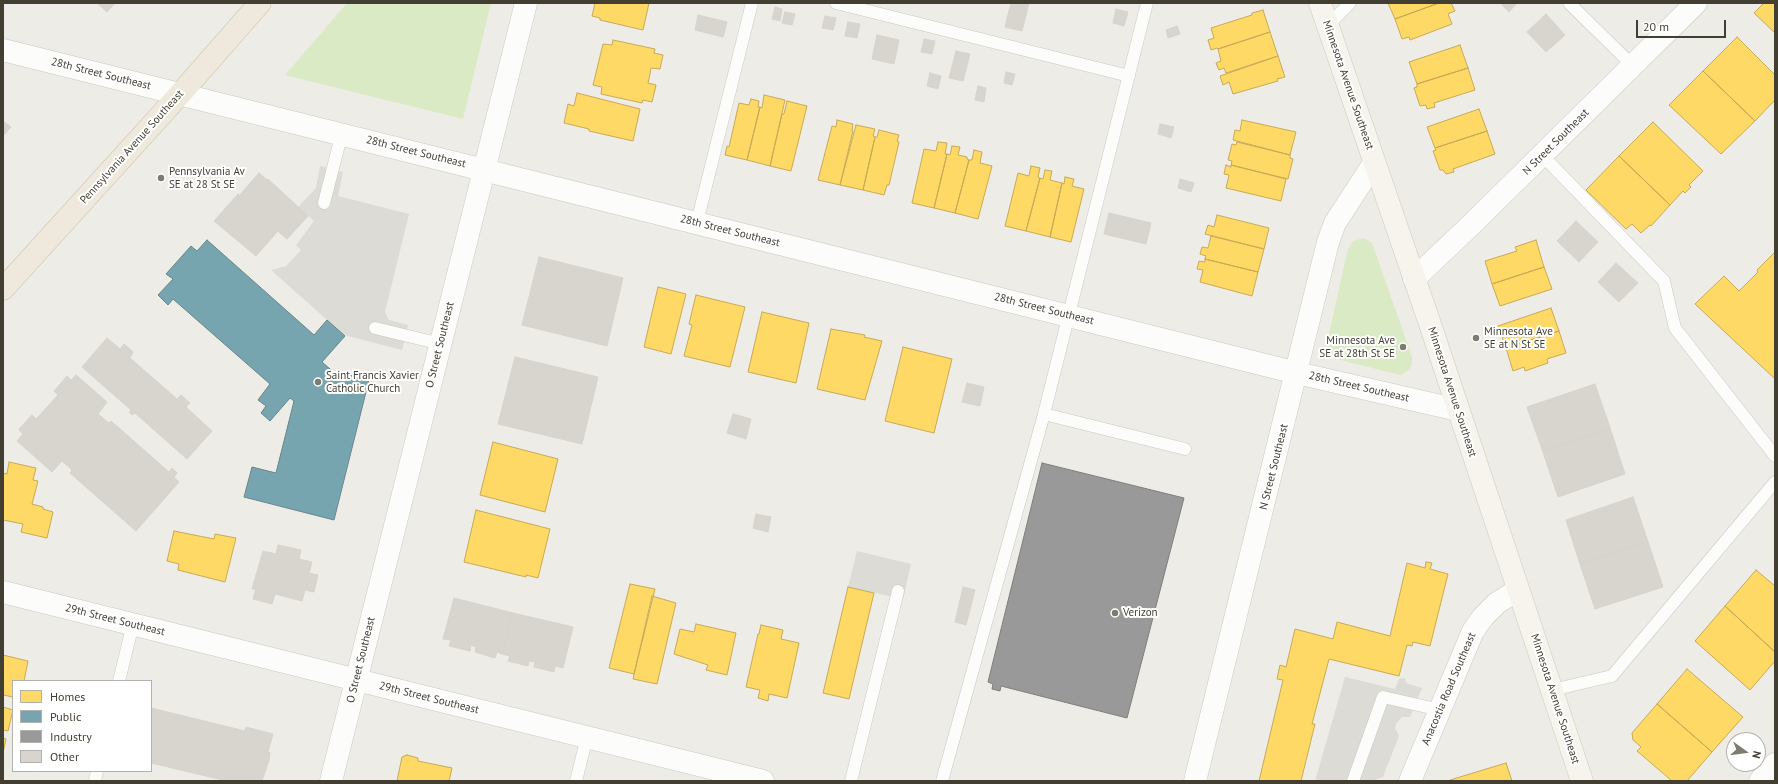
<!DOCTYPE html>
<style>
body{margin:0}
#map{position:relative;width:1778px;height:784px;overflow:hidden;background:#eeece6;font-family:"PT Sans",sans-serif}
canvas{display:block}
.frame{position:absolute;inset:0;border:4px solid #433e32;pointer-events:none}
.legend{position:absolute;left:12px;top:680px;width:140px;height:92px;box-sizing:border-box;background:#fff;border:1px solid #b4b2ad;margin:0;padding:5px 7px;list-style:none;font-size:12px;color:#433e32}
.legend li{display:flex;align-items:center;gap:8px;height:20px}
.legend b{width:20px;border:1px solid #b4b2ad}
.north{position:absolute;left:1726px;top:732px;width:40px;height:40px;box-sizing:border-box;background:#fff;border:1px solid #b4b2ad;border-radius:50%;rotate:104deg;font-size:11px;font-weight:700;line-height:16px;text-align:center;color:#433e32}
.north::after{content:'';display:block;margin:auto;width:14px;height:18px;background:#7f7b71;clip-path:polygon(50% 0,100% 100%,50% 72%,0 100%)}
.scale{position:absolute;left:1636px;top:20px;width:90px;height:18px;box-sizing:border-box;border:2px solid #433e32;border-top:0;padding-left:5px;font-size:12px;line-height:14px;white-space:nowrap;color:#433e32;-webkit-text-stroke:3px #fff;paint-order:stroke}
</style>
<div id="map">
<canvas width="1778" height="784"></canvas>
<div class="frame"></div>
<ul class="legend">
<li><b style="height:11px;background:#ffd966"></b>Homes</li>
<li><b style="height:11px;background:#76a5af"></b>Public</li>
<li><b style="height:11px;background:#999"></b>Industry</li>
<li><b style="height:11px;background:#d7d5ce"></b>Other</li>
</ul>
<div class="north">N</div>
<div class="scale">20 m</div>
</div>
<script>
const g = document.querySelector('canvas').getContext('2d');
g.lineJoin = 'round';
function fill(path, color) {
  g.fillStyle = color;
  g.fill(path, 'evenodd');
}
function shape(rows) {
  const path = new Path2D();
  for (const r of rows) {
    path.moveTo(r[0], r[1]);
    for (let i = 2; i < r.length; i += 2) path.lineTo(r[i], r[i + 1]);
  }
  return path;
}
function strokePath(path, color, width, dash) {
  g.strokeStyle = color;
  g.lineWidth = width;
  g.lineCap = dash ? 'butt' : 'round';
  g.setLineDash(dash || []);
  g.stroke(path);
}
function write(font, color, halo, rows, align = 'center') {
  g.font = font + ' "PT Sans",sans-serif';
  g.lineWidth = 4;
  g.setLineDash([]);
  g.textBaseline = 'middle';
  g.strokeStyle = halo;
  g.fillStyle = color;
  for (const [text, x, y, turn = 0] of rows) {
    g.save();
    g.translate(x, y);
    g.rotate((+turn || 0) * Math.PI / 180);
    g.textAlign = isNaN(turn) ? turn : align;
    if (halo) g.strokeText(text, 0, 0);
    g.fillText(text, 0, 0);
    g.restore();
  }
}
fill(shape([
 [347,3,491,3,463,119,285,75],
 [1364,238,1372,243,1412,357,1412,364,1409,370,1400,375,1337,359,1331,353,1327,343,1348,249,1353,241]
]), '#d9eac4');
fill(shape([
 [320,166,343,172,338,196,409,214,385,312,389,320,408,325,402,350,344,335,271,270,286,266,301,250,296,245,314,221,298,207,316,188],
 [857,551,911,564,903,599,848,587],
 [1345,677,1395,689,1399,679,1405,678,1406,683,1422,688,1410,717,1402,717,1397,722,1395,728,1399,736,1383,777,1372,781,1315,781]
]), '#dddbd6');
const homes = shape([
 [595,3,649,3,643,30,600,20,600,18,592,16,595,3],
 [1388,3,1439,3,1395,19,1388,3],
 [1439,3,1451,3,1455,11,1448,14,1452,24,1410,40,1409,37,1402,39,1395,19,1439,3],
 [1764,3,1775,3,1775,33,1754,13,1764,3],
 [1263,10,1270,32,1218,49,1217,48,1211,50,1208,40,1214,38,1211,28,1252,15,1252,13,1263,10],
 [1270,32,1278,56,1226,73,1224,68,1219,70,1216,63,1221,61,1218,49,1270,32],
 [1737,37,1775,75,1775,100,1755,121,1703,71,1737,37],
 [613,40,655,49,654,53,663,55,660,69,651,68,650,74,648,83,656,85,652,102,643,100,642,103,601,94,602,87,593,85,603,44,612,45,613,40],
 [1460,45,1468,68,1417,84,1409,62,1460,45],
 [1278,56,1285,77,1277,79,1278,81,1233,94,1229,82,1223,85,1220,76,1278,56],
 [1468,68,1475,90,1434,103,1435,107,1427,109,1426,105,1420,106,1414,88,1417,87,1417,84,1468,68],
 [1703,71,1755,121,1721,154,1669,105,1703,71],
 [577,93,640,109,633,141,589,131,589,129,564,123,568,104,574,106,577,93],
 [764,95,785,100,770,166,747,160,760,107,762,108,764,95],
 [751,99,759,101,758,107,760,107,747,160,725,155,727,146,729,147,739,103,749,105,751,99],
 [787,101,807,106,791,171,770,166,782,114,784,114,787,101],
 [1479,109,1487,131,1435,148,1427,127,1479,109],
 [837,120,853,124,852,131,853,131,840,185,818,180,832,126,836,127,837,120],
 [1242,120,1296,132,1290,155,1233,140,1235,130,1240,131,1242,120],
 [1653,122,1703,171,1689,185,1691,187,1685,193,1683,191,1670,205,1619,156,1653,122],
 [856,125,875,129,873,136,875,137,863,190,840,185,856,125],
 [879,130,899,135,897,141,899,142,890,181,889,185,887,185,884,195,863,190,875,137,877,137,879,130],
 [1487,131,1495,154,1453,169,1454,172,1446,174,1443,170,1440,170,1433,151,1436,150,1435,148,1487,131],
 [938,142,947,143,945,154,947,154,934,208,912,203,924,149,936,151,938,142],
 [1237,142,1290,155,1290,158,1293,159,1288,179,1231,165,1232,161,1228,160,1232,144,1236,145,1237,142],
 [952,146,960,147,958,155,967,157,967,159,969,160,955,213,934,208,947,154,950,155,952,146],
 [974,150,982,152,980,163,992,166,978,219,955,213,969,160,972,160,974,150],
 [1619,156,1670,205,1651,226,1650,225,1641,233,1632,224,1626,229,1586,190,1619,156],
 [1226,165,1231,167,1231,165,1286,179,1281,201,1226,188,1229,175,1224,174,1226,165],
 [1031,166,1040,168,1038,177,1040,178,1026,231,1005,226,1018,173,1029,176,1031,166],
 [1045,170,1052,171,1050,180,1062,183,1050,237,1026,231,1040,178,1043,179,1045,170],
 [1065,177,1074,179,1072,186,1084,189,1071,242,1050,237,1062,183,1064,184,1065,177],
 [1217,215,1269,228,1264,249,1205,234,1208,225,1214,227,1217,215],
 [1211,236,1264,249,1258,272,1205,259,1206,256,1200,254,1202,247,1208,248,1211,236],
 [1536,240,1544,267,1492,284,1485,261,1517,251,1515,247,1536,240],
 [1775,252,1775,377,1774,378,1695,304,1724,276,1739,291,1758,272,1757,270,1775,252],
 [1205,259,1258,272,1252,296,1200,282,1203,270,1197,269,1199,261,1205,262,1205,259],
 [1544,267,1552,289,1500,306,1492,284,1544,267],
 [658,287,686,294,671,354,644,347,658,287],
 [696,295,745,307,730,367,684,356,692,325,689,324,696,295],
 [1551,308,1559,331,1506,348,1498,326,1551,308],
 [762,312,809,323,796,383,748,372,762,312],
 [831,329,865,335,864,337,882,341,865,400,817,389,831,329],
 [1559,331,1566,353,1547,359,1548,363,1545,364,1525,371,1524,367,1513,371,1506,348,1559,331],
 [903,347,952,359,934,433,885,421,903,347],
 [493,442,558,459,545,512,480,495,493,442],
 [9,462,36,468,33,480,38,481,32,504,43,507,43,509,53,512,47,538,21,532,23,524,3,520,3,473,7,474,9,462],
 [476,510,550,529,538,578,526,575,526,577,464,562,476,510],
 [174,531,214,539,215,534,236,538,225,582,178,570,179,564,167,561,174,531],
 [1426,562,1432,563,1430,569,1448,574,1430,646,1413,642,1412,646,1407,645,1399,676,1329,659,1312,724,1315,724,1301,781,1259,781,1283,680,1277,679,1280,665,1286,667,1295,629,1333,639,1337,622,1390,636,1407,563,1425,568,1426,562],
 [1756,570,1775,586,1775,652,1725,606,1756,570],
 [630,584,655,589,634,674,609,668,630,584],
 [848,587,874,593,849,699,823,693,848,587],
 [652,596,676,603,657,684,633,679,652,596],
 [1725,606,1775,652,1775,661,1750,690,1695,641,1725,606],
 [696,624,736,633,727,675,706,670,708,665,674,654,680,629,694,632,696,624],
 [761,625,783,630,781,639,799,643,787,698,769,694,768,701,758,698,760,690,746,687,758,634,759,634,761,625],
 [3,655,28,661,24,681,13,681,13,697,3,695,3,655],
 [1687,669,1743,717,1712,752,1657,704,1687,669],
 [1657,704,1712,752,1687,781,1672,781,1637,751,1641,747,1633,740,1632,733,1657,704],
 [3,707,13,710,8,731,3,730,3,707],
 [3,738,6,739,3,753,3,738],
 [407,755,418,758,418,761,452,768,449,781,397,781,402,757,407,755],
 [1506,763,1512,781,1450,781,1450,780,1506,763]
]);
fill(homes, '#ffd966');
strokePath(homes, '#c7aa56', 1);
const public = shape([
 [207,240,314,335,327,320,345,336,322,362,337,375,338,372,369,380,334,520,244,497,252,467,276,473,294,401,290,398,270,421,261,413,266,406,258,400,270,384,173,299,168,305,158,295,173,279,166,274,191,246,197,251,207,240]
]);
fill(public, '#76a5af');
strokePath(public, '#67868a', 1);
const industry = shape([
 [1042,463,1184,498,1127,718,1001,686,1000,691,992,689,993,684,988,682,1042,463]
]);
fill(industry, '#999');
strokePath(industry, '#7f7e7a', 1);
const building = shape([
 [97,3,115,3,107,12,97,3],
 [1011,3,1029,3,1022,31,1005,27,1011,3],
 [1500,3,1517,3,1509,12,1500,3],
 [775,7,782,9,780,21,772,19,775,7],
 [1116,9,1128,12,1124,26,1113,23,1116,9],
 [785,12,795,14,792,25,782,23,785,12],
 [1546,14,1565,35,1546,52,1527,32,1546,14],
 [698,15,727,22,723,37,695,30,698,15],
 [825,16,836,18,833,30,822,28,825,16],
 [848,22,860,24,857,38,845,36,848,22],
 [1177,26,1180,34,1168,38,1166,30,1177,26],
 [877,35,899,40,894,64,872,59,877,35],
 [924,39,935,41,932,54,921,52,924,39],
 [956,51,970,54,963,81,949,78,956,51],
 [1006,72,1015,74,1012,85,1004,83,1006,72],
 [930,73,941,76,938,89,927,86,930,73],
 [978,86,986,88,984,102,975,100,978,86],
 [3,121,11,127,3,136,3,121],
 [1160,124,1174,127,1171,138,1158,134,1160,124],
 [259,173,267,180,268,179,308,216,287,239,238,197,259,173],
 [1180,179,1194,183,1191,192,1178,188,1180,179],
 [238,194,239,195,238,197,278,231,256,256,214,221,238,194],
 [1109,213,1151,223,1146,244,1104,234,1109,213],
 [1576,221,1598,242,1579,262,1557,241,1576,221],
 [539,257,623,278,607,346,522,325,539,257],
 [1616,263,1638,283,1619,302,1598,282,1616,263],
 [107,338,120,349,124,344,131,350,133,352,130,358,177,399,181,395,190,403,186,407,212,431,187,459,135,413,132,415,129,412,131,410,82,367,107,338],
 [515,357,598,377,582,444,498,424,515,357],
 [76,375,107,402,98,414,109,423,111,421,169,472,172,468,177,473,174,477,179,482,136,531,70,473,72,470,62,461,52,472,17,441,23,434,19,430,20,428,32,415,36,419,38,417,58,395,54,391,67,376,71,380,76,375],
 [967,383,984,387,980,406,962,402,967,383],
 [1595,384,1610,428,1543,452,1527,407,1595,384],
 [733,414,751,419,746,439,727,433,733,414],
 [1610,428,1625,474,1558,497,1543,452,1610,428],
 [1633,497,1648,542,1580,564,1566,520,1633,497],
 [756,514,771,517,768,532,753,528,756,514],
 [1648,542,1663,587,1595,609,1580,564,1648,542],
 [278,545,301,550,299,559,312,562,309,573,318,575,314,592,305,590,302,601,275,594,272,604,253,599,256,589,252,589,263,551,276,554,278,545],
 [963,587,975,590,966,625,955,622,963,587],
 [454,598,513,613,502,654,497,652,495,658,475,652,476,647,471,645,470,651,449,646,451,640,443,639,454,598],
 [513,613,573,627,563,668,555,666,554,672,534,667,535,662,529,661,528,666,508,661,510,656,502,654,513,613],
 [151,708,245,731,246,727,273,734,268,752,270,753,269,760,262,781,227,781,151,763,151,708]
]);
fill(building, '#d7d5ce');
strokePath(building, '#d6d3cc', 1);
const service = shape([
 [836,3,1129,76],
 [1147,3,1044,414,1185,449],
 [1569,3,1633,66],
 [1328,25,1350,3],
 [1542,155,1664,281,1675,328,1775,456],
 [324,203,342,133],
 [697,222,752,3],
 [375,328,441,344],
 [119,681,133,624],
 [1552,690,1612,676,1775,482],
 [95,781,97,771],
 [576,781,587,737],
 [851,781,898,591],
 [942,781,1044,414],
 [1353,781,1383,697,1440,710]
]);
const minor = shape([
 [3,50,1297,373,1458,410],
 [1414,279,1472,224,1696,3],
 [3,592,763,781],
 [331,781,526,3],
 [1195,781,1328,242,1335,223,1374,163],
 [1410,781,1473,631,1483,617,1497,603,1518,590],
 [1760,781,1775,764]
]);
const secondary = shape([
 [1320,3,1429,321,1582,781]
]);
const trunk = shape([
 [3,289,181,93,260,3]
]);
strokePath(service, '#cac8c2', 13);
strokePath(minor, '#cac8c2', 23);
strokePath(secondary, '#cdcabd', 23);
strokePath(trunk, '#c7bca0', 23);
strokePath(service, '#fcfcfb', 12);
strokePath(minor, '#fcfcfb', 22);
strokePath(secondary, '#f6f4ec', 22);
strokePath(trunk, '#eee9dc', 22);
for (const [x, y, r, color] of [
 [161,178,4,"#7f7b71"],
 [1476,338,4,"#7f7b71"],
 [1403,347,4,"#7f7b71"],
 [318,382,4,"#7f7b71"],
 [1115,613,4,"#7f7b71"]
]) {
  const dot = new Path2D();
  dot.arc(x, y, r, 0, 2 * Math.PI);
  g.fillStyle = color;
  g.fill(dot);
  strokePath(dot, '#fff', 1.5);
}
write('11px', '#433e32', '#fff', [
 ["28th Street Southeast",101,74,14],
 ["Minnesota Avenue Southeast",1348,85,71],
 ["N Street Southeast",1556,142,-45],
 ["Pennsylvania Avenue Southeast",132,147,-48],
 ["28th Street Southeast",416,152,14],
 ["28th Street Southeast",730,231,14],
 ["28th Street Southeast",1044,309,14],
 ["O Street Southeast",440,345,-76],
 ["28th Street Southeast",1359,387,13],
 ["Minnesota Avenue Southeast",1452,392,72],
 ["N Street Southeast",1274,467,-76],
 ["29th Street Southeast",115,620,14],
 ["O Street Southeast",361,660,-76],
 ["Anacostia Road Southeast",1449,689,-67],
 ["29th Street Southeast",429,698,14],
 ["Minnesota Avenue Southeast",1555,699,72]
]);
write('11px', '#433e32', '#fff', [
 ["Pennsylvania Av",169,172],
 ["SE at 28 St SE",169,185],
 ["Minnesota Ave",1484,332],
 ["SE at N St SE",1484,345],
 ["Minnesota Ave",1395,341,"right"],
 ["SE at 28th St SE",1395,354,"right"],
 ["Saint Francis Xavier",326,376],
 ["Catholic Church",326,389],
 ["Verizon",1123,613]
], 'left');
</script>
